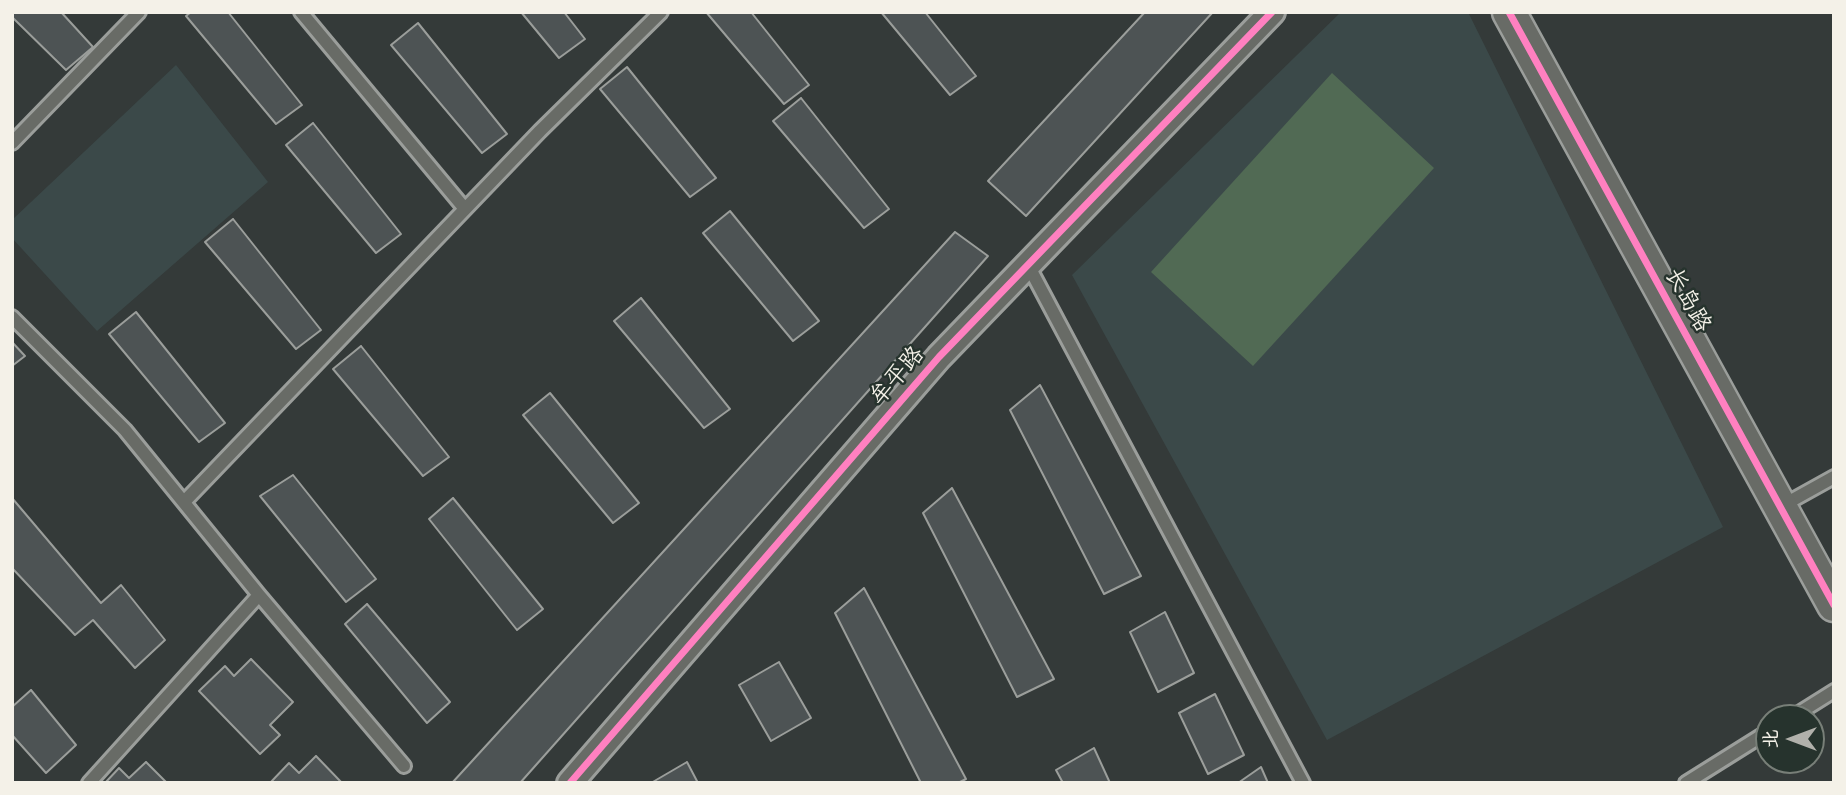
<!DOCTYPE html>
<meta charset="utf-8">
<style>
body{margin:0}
#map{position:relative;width:1846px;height:795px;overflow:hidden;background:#343a39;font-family:"Comic Neue","LXGW WenKai TC",sans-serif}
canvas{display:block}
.frame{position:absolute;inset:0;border:14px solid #f4f1e8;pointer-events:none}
.north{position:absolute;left:1755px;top:704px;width:70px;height:70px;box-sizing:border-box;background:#26332d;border:2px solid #787f78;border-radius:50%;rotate:270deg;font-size:19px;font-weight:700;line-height:28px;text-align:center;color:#f4f1e8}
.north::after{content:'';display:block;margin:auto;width:24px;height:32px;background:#b1b1ab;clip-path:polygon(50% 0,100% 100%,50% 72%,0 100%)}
</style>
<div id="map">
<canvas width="1846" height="795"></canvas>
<div class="frame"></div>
<div class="north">北</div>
</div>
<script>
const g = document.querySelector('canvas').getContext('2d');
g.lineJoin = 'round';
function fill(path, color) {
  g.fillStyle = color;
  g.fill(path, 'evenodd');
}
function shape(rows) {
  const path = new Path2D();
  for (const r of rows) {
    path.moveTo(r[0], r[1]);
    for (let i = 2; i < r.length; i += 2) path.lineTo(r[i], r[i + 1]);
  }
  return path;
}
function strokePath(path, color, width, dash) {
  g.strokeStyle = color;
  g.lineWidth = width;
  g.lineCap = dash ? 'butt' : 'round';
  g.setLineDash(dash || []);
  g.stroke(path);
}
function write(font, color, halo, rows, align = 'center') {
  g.font = font + ' "Comic Neue","LXGW WenKai TC",sans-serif';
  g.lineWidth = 5;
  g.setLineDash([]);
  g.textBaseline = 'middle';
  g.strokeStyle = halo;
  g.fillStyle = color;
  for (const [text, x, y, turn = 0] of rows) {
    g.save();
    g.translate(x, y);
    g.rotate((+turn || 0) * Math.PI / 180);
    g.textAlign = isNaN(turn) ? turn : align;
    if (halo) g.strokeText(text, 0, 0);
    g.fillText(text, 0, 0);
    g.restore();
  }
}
fill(shape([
 [1341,12,1468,12,1723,527,1327,740,1072,275],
 [176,65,268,182,97,331,12,238,12,220]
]), '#3b4949');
fill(shape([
 [1332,73,1434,168,1253,366,1151,272]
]), '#516a54');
const building = shape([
 [12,12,61,12,93,47,66,70,12,17,12,12],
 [191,12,228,12,302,105,276,124,186,16,191,12],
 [521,12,564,12,585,39,559,58,521,12],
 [706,12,751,12,809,85,784,104,706,12],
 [881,12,925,12,976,76,950,95,881,12],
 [1145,12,1213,12,1026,216,988,181,1145,12],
 [418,23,507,134,482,153,391,45,418,23],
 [627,67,716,178,690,197,600,89,627,67],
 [801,98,889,209,864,228,773,121,801,98],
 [313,123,401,234,376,253,286,145,313,123],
 [730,211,819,321,793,341,703,233,730,211],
 [233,219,321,330,296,349,205,242,233,219],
 [955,232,988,256,520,783,452,783,955,232],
 [641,298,730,409,704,428,614,321,641,298],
 [136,312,225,423,199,442,109,334,136,312],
 [12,342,25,356,12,366,12,342],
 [361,346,449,457,423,476,333,369,361,346],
 [1040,385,1141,576,1104,594,1010,410,1040,385],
 [550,393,639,503,613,523,523,415,550,393],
 [293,475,376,579,346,602,260,496,293,475],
 [952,488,1054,679,1017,697,923,513,952,488],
 [12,498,101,603,121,585,165,640,135,668,93,620,75,635,12,568,12,498],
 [453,498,543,609,517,630,429,519,453,498],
 [864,588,966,779,958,783,921,783,835,613,864,588],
 [367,604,450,702,427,723,345,624,367,604],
 [1165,612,1194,673,1158,692,1130,632,1165,612],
 [251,659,293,702,270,725,280,735,260,754,199,691,225,666,234,676,251,659],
 [779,662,811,718,771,741,739,685,779,662],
 [31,690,76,745,46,773,12,735,12,707,31,690],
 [1215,694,1244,755,1208,774,1179,713,1215,694],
 [1094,748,1110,783,1063,783,1056,770,1094,748],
 [316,756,342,783,270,783,289,763,299,773,316,756],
 [146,762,167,783,105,783,119,768,129,778,146,762],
 [687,762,698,783,651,783,687,762],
 [1261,767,1268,783,1238,783,1261,767]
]);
fill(building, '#4d5354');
strokePath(building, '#9b9e9b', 2);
const service = shape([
 [301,12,465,209],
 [12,143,139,12],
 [1028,265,1303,783],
 [12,317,125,430,259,595,404,766],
 [184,502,540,131,661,12],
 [1780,507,1834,477],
 [1791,718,1834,691],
 [89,783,259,595],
 [1686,783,1769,731]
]);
const minor = shape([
 [570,783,939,357,1272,12]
]);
const tertiary = shape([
 [1509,12,1834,605]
]);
strokePath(service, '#9b9e9b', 18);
strokePath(minor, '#9b9e9b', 30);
strokePath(tertiary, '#9b9e9b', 37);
strokePath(service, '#686b66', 12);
strokePath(minor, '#686b66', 24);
strokePath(tertiary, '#686b66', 32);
strokePath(shape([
 [1509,12,1834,605],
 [570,783,939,357,1272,12]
]), '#ff80c0', 7);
write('23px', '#f4f1e8', '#26332d', [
 ["长岛路",1688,300,61],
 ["牟平路",897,376,-49]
]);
</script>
